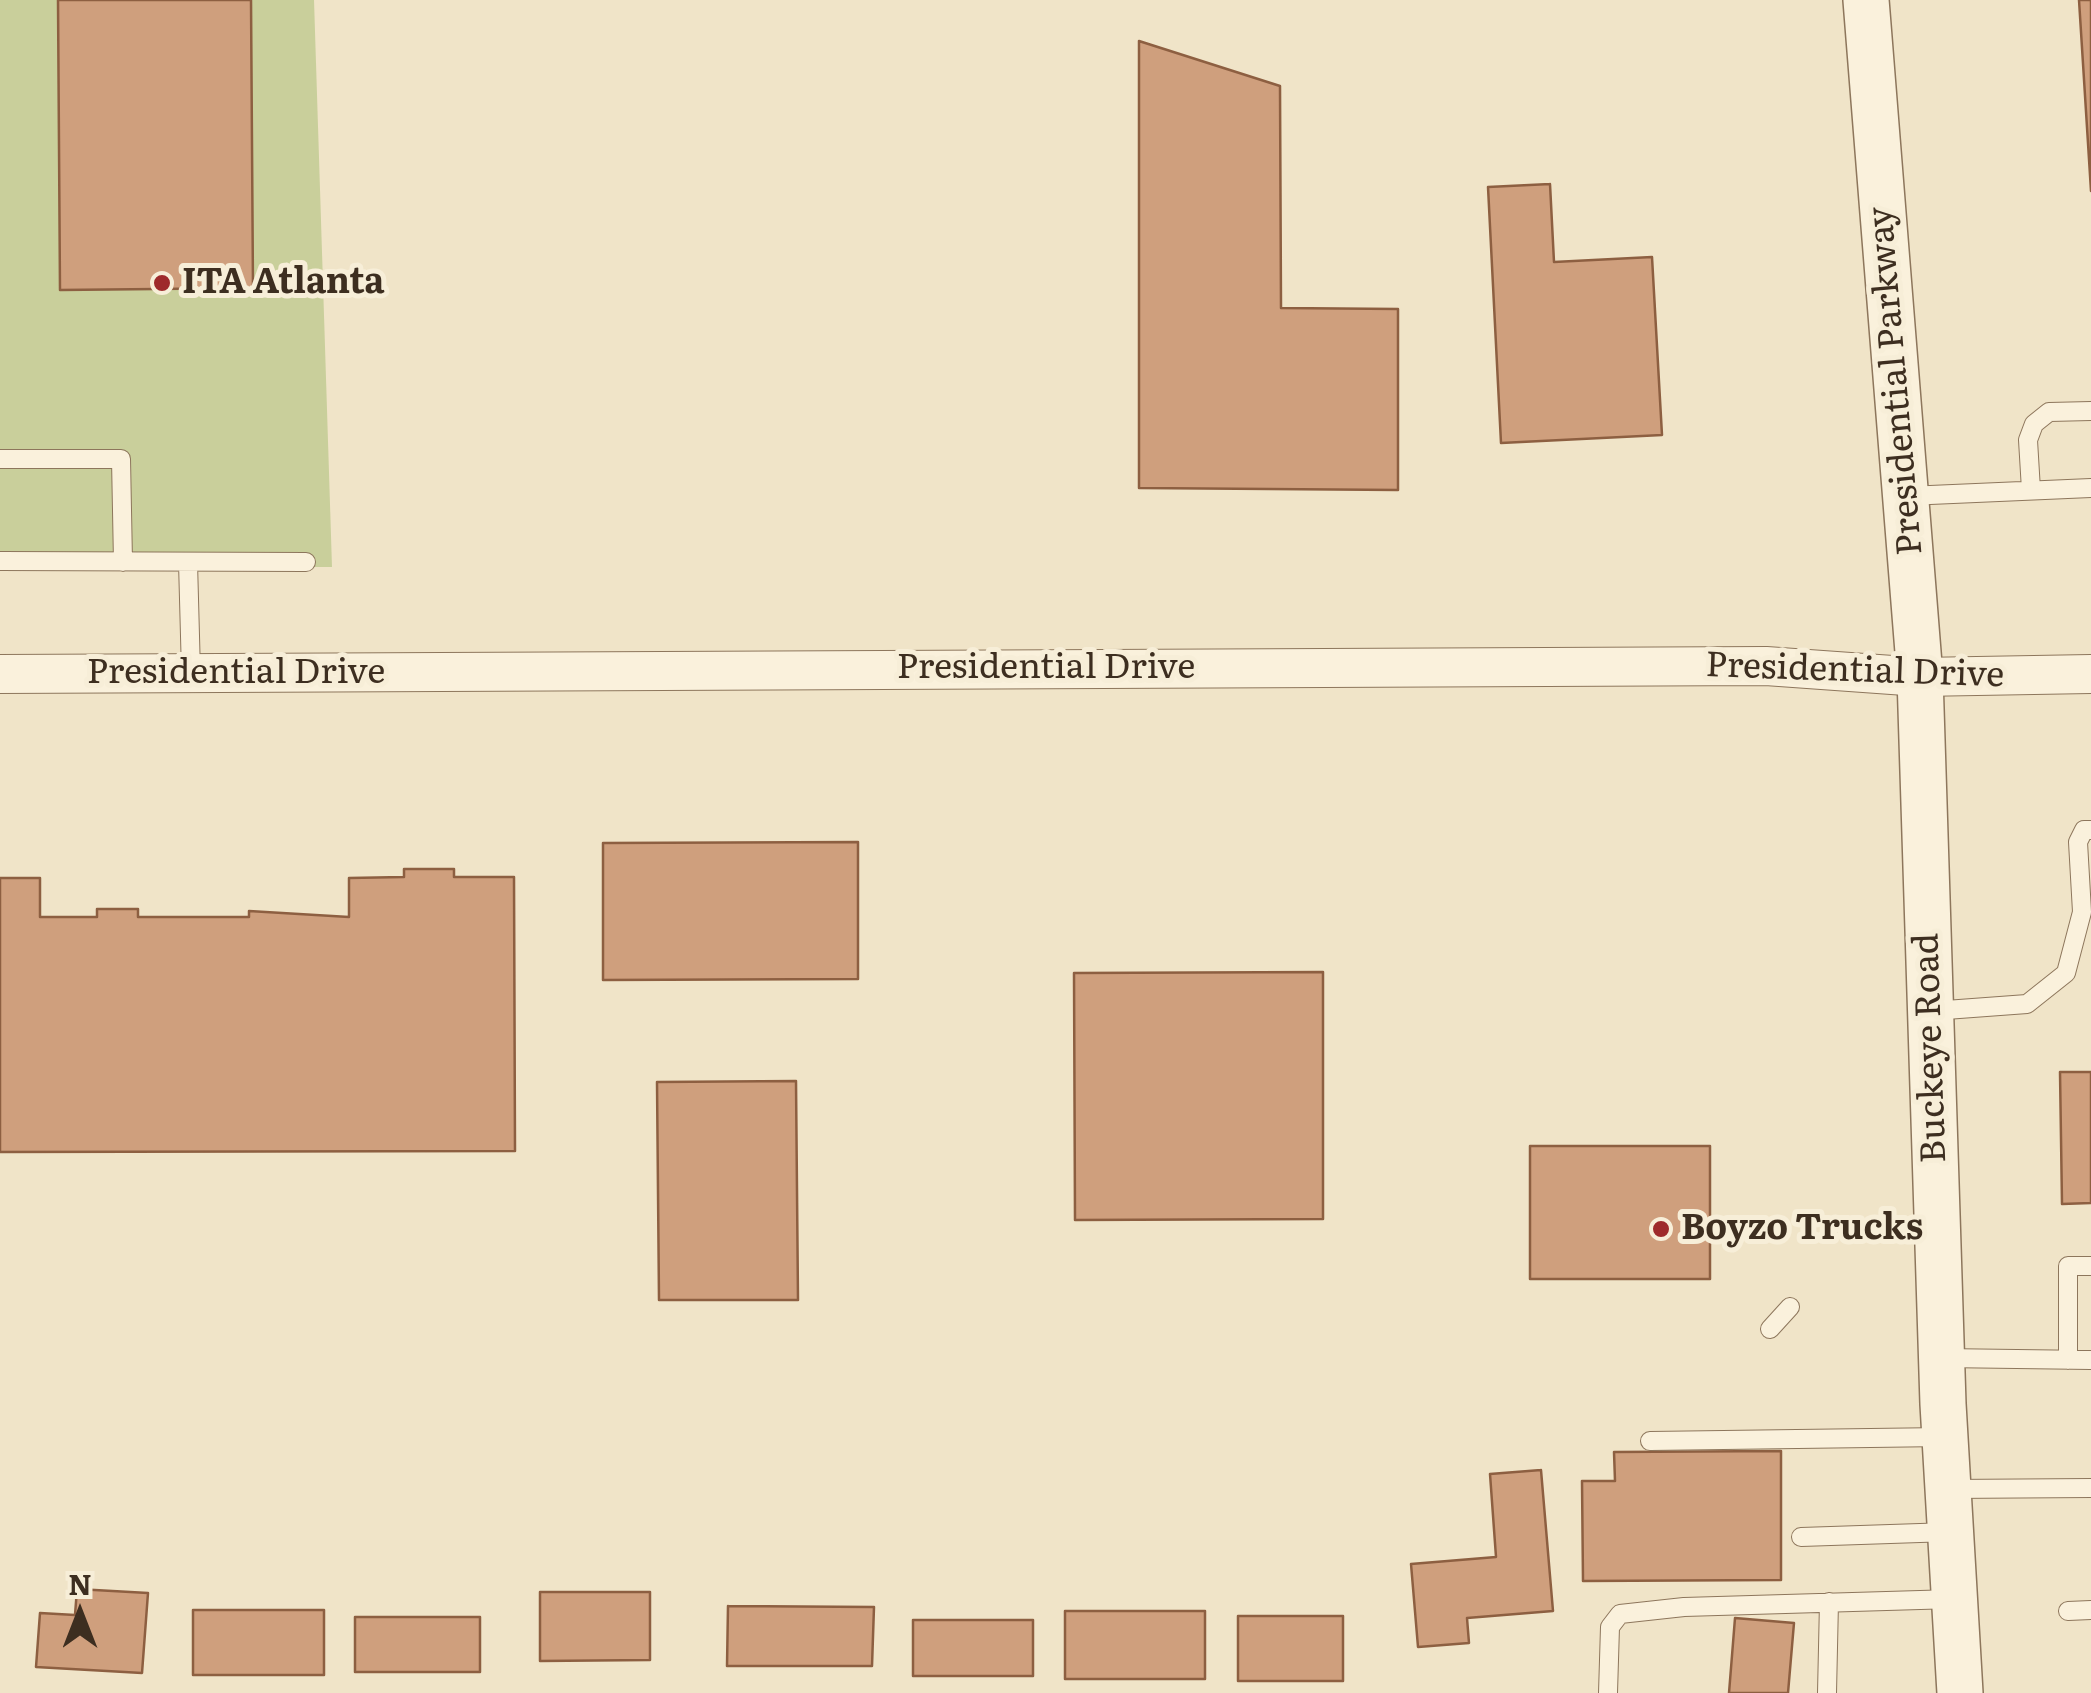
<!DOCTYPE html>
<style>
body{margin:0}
#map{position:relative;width:2091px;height:1693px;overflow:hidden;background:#f0e4c8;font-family:Literata,serif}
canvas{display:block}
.north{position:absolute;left:30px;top:1563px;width:100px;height:100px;-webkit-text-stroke:8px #f7eed8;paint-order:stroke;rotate:0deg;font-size:28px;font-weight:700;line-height:40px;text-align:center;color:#3d2e20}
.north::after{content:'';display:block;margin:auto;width:35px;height:45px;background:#3d2e20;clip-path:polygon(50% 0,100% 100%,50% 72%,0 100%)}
</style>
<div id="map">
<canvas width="2091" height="1693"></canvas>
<div class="north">N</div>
</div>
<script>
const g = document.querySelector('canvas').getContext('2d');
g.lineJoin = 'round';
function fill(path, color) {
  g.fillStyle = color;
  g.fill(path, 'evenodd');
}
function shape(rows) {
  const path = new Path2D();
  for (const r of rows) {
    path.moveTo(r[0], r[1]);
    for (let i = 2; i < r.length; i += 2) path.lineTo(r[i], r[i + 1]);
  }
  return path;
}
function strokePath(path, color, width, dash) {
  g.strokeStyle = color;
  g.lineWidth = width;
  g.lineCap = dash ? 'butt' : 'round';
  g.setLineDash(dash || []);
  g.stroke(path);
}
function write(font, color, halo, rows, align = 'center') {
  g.font = font + ' Literata,serif';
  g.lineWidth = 10;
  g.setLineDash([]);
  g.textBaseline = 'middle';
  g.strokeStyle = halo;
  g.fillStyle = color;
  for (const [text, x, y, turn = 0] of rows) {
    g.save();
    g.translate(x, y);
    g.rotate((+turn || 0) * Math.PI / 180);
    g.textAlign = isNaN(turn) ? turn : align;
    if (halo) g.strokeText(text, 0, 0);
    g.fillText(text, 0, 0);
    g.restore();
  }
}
fill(shape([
 [0,0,314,0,332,567,0,567]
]), '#c9cf9b');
const building = shape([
 [58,0,251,0,253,288,60,290,58,0],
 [2079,0,2091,0,2091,191,2079,0],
 [1139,41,1280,86,1281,308,1398,309,1398,490,1139,488,1139,41],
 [1550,184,1554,262,1652,257,1662,435,1501,443,1488,187,1550,184],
 [858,842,858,979,603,980,603,843,858,842],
 [404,869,454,869,454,877,514,877,515,1151,0,1152,0,878,40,878,40,917,97,917,97,909,138,909,138,917,249,917,249,911,349,917,349,878,404,877,404,869],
 [1323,972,1323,1219,1075,1220,1074,973,1323,972],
 [2060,1072,2091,1072,2091,1203,2062,1204,2060,1072],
 [796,1081,798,1300,659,1300,657,1082,796,1081],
 [1530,1146,1710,1146,1710,1279,1530,1279,1530,1146],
 [1781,1451,1781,1580,1583,1581,1582,1481,1615,1481,1614,1452,1781,1451],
 [1541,1470,1553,1611,1467,1618,1469,1643,1418,1647,1411,1564,1496,1557,1490,1474,1541,1470],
 [77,1589,148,1593,142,1673,36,1667,40,1613,75,1615,77,1589],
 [540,1592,650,1592,650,1660,540,1661,540,1592],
 [728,1606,874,1607,872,1666,727,1666,728,1606],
 [193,1610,324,1610,324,1675,193,1675,193,1610],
 [1065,1611,1205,1611,1205,1679,1065,1679,1065,1611],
 [1238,1616,1343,1616,1343,1681,1238,1681,1238,1616],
 [355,1617,480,1617,480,1672,355,1672,355,1617],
 [1735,1618,1794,1623,1788,1693,1729,1693,1735,1618],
 [913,1620,1033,1620,1033,1676,913,1676,913,1620]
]);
fill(building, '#cf9f7d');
strokePath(building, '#8d5f41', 2.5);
const service = shape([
 [0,459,121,459,123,562],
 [2031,490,2028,440,2034,424,2049,412,2091,411],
 [1907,496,2091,488],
 [0,561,306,562],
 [188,562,191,673],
 [1932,1011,2027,1004,2066,973,2082,912,2078,842,2084,830,2091,830],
 [1770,1329,1790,1307],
 [1942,1358,2091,1360],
 [2068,1360,2068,1266,2091,1266],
 [1650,1441,1944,1437],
 [1949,1489,2091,1488],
 [1801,1537,1950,1532],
 [2068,1611,2091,1610],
 [1608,1693,1610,1627,1620,1614,1684,1607,1954,1599],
 [1827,1693,1829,1602]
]);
const minor = shape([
 [0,674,1766,666,1920,677,2091,674]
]);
const tertiary = shape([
 [1866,0,1920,677,1943,1404,1960,1693]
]);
strokePath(service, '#8d765c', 20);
strokePath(minor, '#8d765c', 40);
strokePath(tertiary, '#8d765c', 48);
strokePath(service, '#faf1dc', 18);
strokePath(minor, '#faf1dc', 38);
strokePath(tertiary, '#faf1dc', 45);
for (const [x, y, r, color] of [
 [162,283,10,"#9e2a2b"],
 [1661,1229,10,"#9e2a2b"]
]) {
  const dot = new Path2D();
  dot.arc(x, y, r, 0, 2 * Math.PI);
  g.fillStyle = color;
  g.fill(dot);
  strokePath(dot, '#f7eed8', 4);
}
write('bold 35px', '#3d2e20', '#f7eed8', [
 ["ITA Atlanta",182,283],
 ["Boyzo Trucks",1681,1229]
], 'left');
write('35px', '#3d2e20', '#f7eed8', [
 ["Presidential Parkway",1896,381,-95],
 ["Presidential Drive",1046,668],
 ["Presidential Drive",1855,671,2],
 ["Presidential Drive",236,673],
 ["Buckeye Road",1931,1048,-92]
]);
</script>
